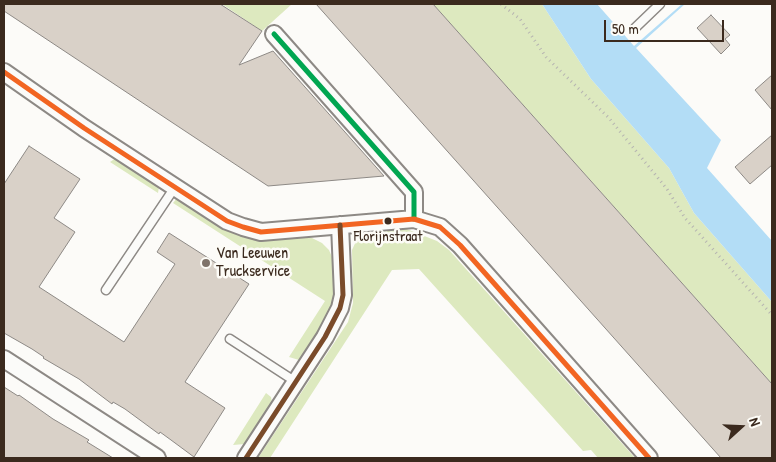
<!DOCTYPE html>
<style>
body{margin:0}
#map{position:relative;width:776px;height:462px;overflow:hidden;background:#fcfbf8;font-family:"Patrick Hand",sans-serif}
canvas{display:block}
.frame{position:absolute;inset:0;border:5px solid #3b2a1e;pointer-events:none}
.north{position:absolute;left:716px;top:402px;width:50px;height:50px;-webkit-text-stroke:4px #fdfcf7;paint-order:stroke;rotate:70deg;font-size:14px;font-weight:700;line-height:20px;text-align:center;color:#3b2a1e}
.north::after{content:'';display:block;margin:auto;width:18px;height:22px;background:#3b2a1e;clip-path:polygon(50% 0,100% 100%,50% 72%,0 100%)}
.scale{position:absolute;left:604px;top:20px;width:120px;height:22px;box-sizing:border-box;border:2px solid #3b2a1e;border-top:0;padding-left:6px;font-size:15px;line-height:18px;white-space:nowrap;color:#3b2a1e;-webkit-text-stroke:4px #fdfcf7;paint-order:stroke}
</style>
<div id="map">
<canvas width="776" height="462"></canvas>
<div class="frame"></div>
<div class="north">N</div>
<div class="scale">50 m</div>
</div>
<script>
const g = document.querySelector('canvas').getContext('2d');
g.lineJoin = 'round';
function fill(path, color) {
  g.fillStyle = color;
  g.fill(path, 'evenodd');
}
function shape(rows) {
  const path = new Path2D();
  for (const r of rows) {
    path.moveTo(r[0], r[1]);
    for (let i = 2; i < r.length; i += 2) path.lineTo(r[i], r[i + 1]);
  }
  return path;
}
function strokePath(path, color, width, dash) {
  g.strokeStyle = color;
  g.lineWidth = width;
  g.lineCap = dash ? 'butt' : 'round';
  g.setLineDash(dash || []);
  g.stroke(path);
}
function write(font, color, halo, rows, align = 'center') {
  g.font = font + ' "Patrick Hand",sans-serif';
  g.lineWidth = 5;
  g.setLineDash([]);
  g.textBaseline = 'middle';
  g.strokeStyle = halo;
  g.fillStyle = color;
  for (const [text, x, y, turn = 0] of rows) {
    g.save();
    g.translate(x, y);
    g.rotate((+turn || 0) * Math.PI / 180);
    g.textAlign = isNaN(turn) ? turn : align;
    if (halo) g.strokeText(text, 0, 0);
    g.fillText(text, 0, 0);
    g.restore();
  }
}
fill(shape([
 [222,4,292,4,262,31],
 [433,4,542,4,591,79,669,168,694,213,772,302,772,384],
 [116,158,156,180,159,187,158,193,110,162],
 [178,197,255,237,312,238,322,243,329,250,332,257,335,298,330,311,302,357,299,360,289,357,325,301,173,203],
 [404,228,437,241,449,250,635,458,598,458,591,450,583,451,419,269,392,270,270,458,258,458,348,322,353,303,352,250,358,237,372,231],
 [266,393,271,397,272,402,245,444,233,445]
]), '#dde9bf');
fill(shape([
 [542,4,597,4,634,46,682,4,685,4,636,48,721,140,707,168,772,241,772,302,694,213,669,168,591,79]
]), '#b3ddf6');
const building = shape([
 [4,4,220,4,262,31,239,65,273,51,384,176,268,186,4,11,4,4],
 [316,4,433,4,772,384,772,458,721,458,316,4],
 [711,15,730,35,725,39,730,45,721,54,697,28,711,15],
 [772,75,772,110,755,90,772,75],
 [772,135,772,165,750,184,735,167,772,135],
 [29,146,80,179,54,218,75,232,39,287,124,342,175,264,157,252,169,233,249,284,185,382,225,408,194,457,171,440,160,432,159,434,125,409,113,402,112,404,79,379,43,358,44,357,32,349,4,333,4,184,29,146],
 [4,387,18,396,19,395,53,419,89,440,87,442,113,458,4,458,4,387]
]);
fill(building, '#d9d1c8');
strokePath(building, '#8d8985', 1);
const service = shape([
 [635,28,660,4],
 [106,290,175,187],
 [230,339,296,382]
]);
const minor = shape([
 [274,34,414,192,414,219],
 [4,72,84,128,227,221,243,227,261,232,414,219,440,227,460,245,649,458],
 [4,359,157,458],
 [246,458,325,337,340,308,343,295,340,225]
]);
strokePath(service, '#8d8985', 11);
strokePath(minor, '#8d8985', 20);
strokePath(shape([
 [501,4,520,19,546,57,609,118,667,189,685,218,772,315]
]), '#b6b4b1', 3, [1, 4]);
strokePath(service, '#fbfbf9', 8);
strokePath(minor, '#fbfbf9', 16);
strokePath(shape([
 [274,34,414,192,414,219]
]), '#00a651', 5);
strokePath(shape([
 [4,72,84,128,227,221,243,227,261,232,414,219,440,227,460,245,649,458]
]), '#f26522', 5);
strokePath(shape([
 [246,458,325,337,340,308,343,295,340,225]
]), '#7a4b2a', 5);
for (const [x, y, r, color] of [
 [388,221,4.5,"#3b2a1e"],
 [206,263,5,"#7f736a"]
]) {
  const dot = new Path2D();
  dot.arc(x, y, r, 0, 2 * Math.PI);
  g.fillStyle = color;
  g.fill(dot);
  strokePath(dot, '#fdfcf7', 2);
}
write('15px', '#3b2a1e', '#fdfcf7', [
 ["Florijnstraat",388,237]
]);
write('16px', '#3b2a1e', '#fdfcf7', [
 ["Van Leeuwen",216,254],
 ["Truckservice",216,272]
], 'left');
</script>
